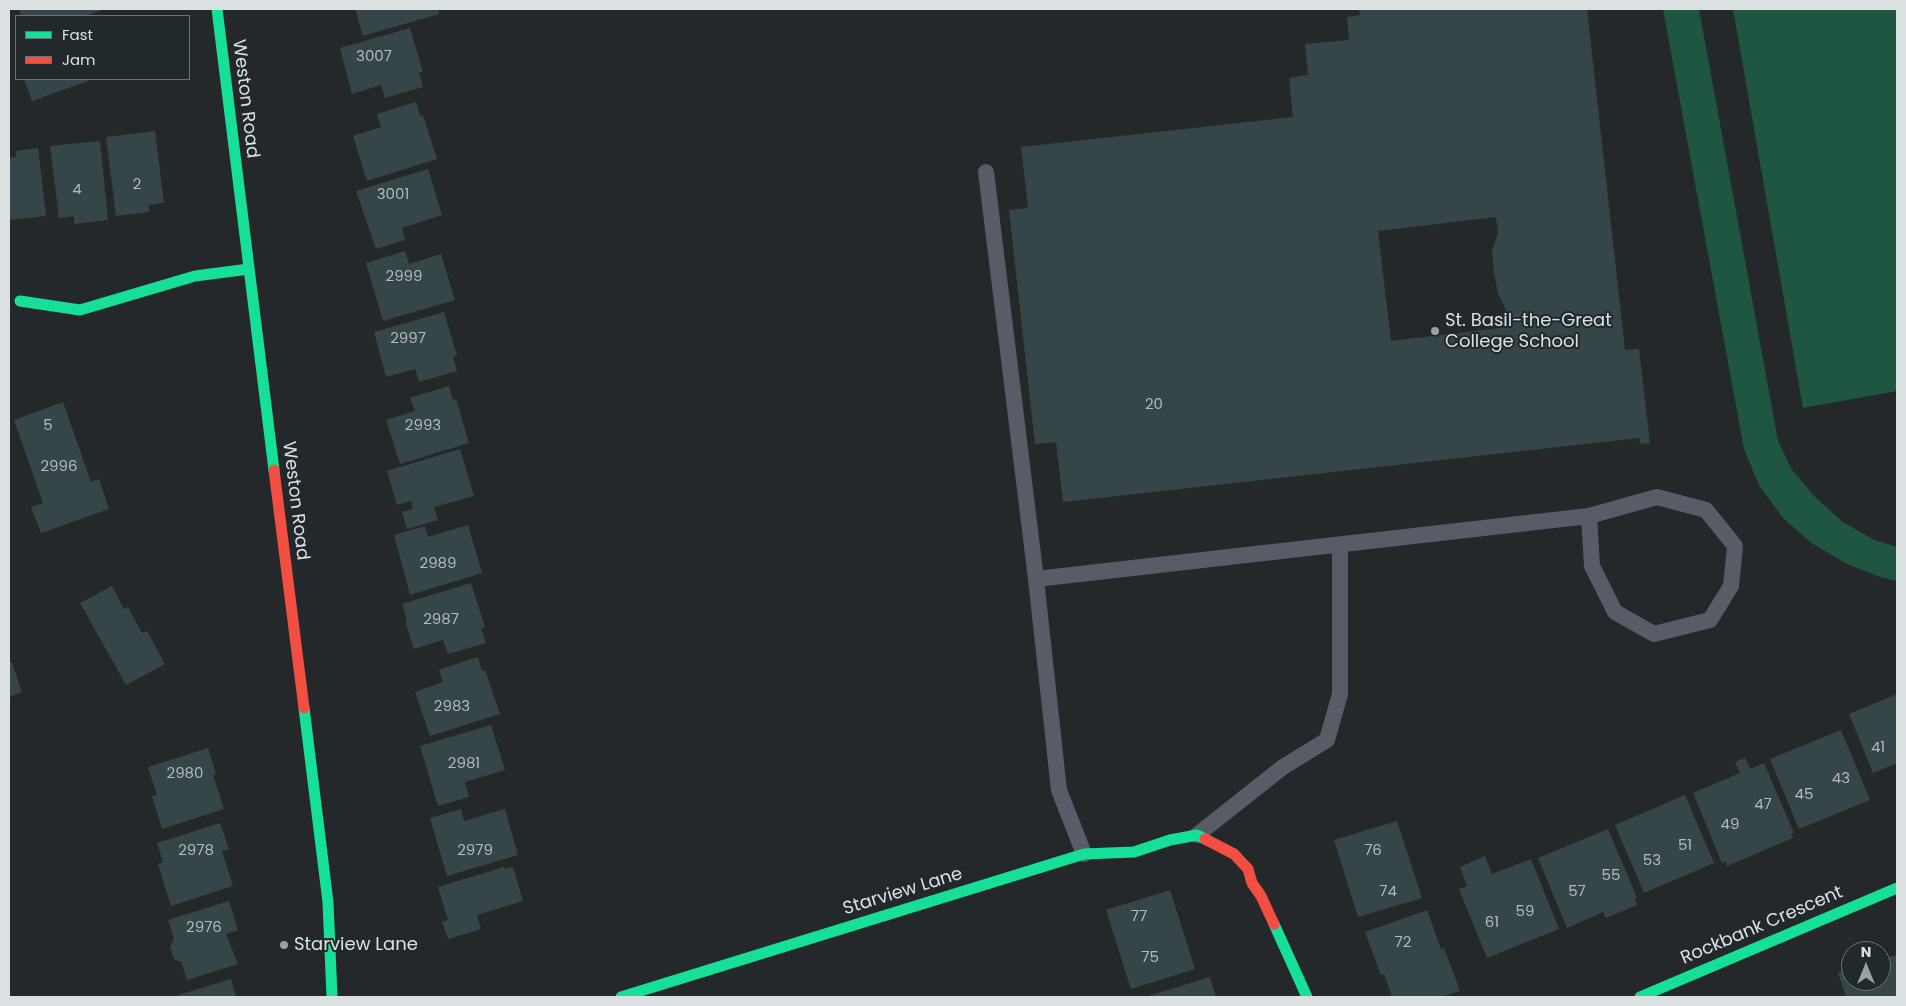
<!DOCTYPE html>
<style>
body{margin:0}
#map{position:relative;width:1906px;height:1006px;overflow:hidden;background:#25282a;font-family:Poppins,sans-serif}
canvas{display:block}
.frame{position:absolute;inset:0;border:10px solid #dbe0e2;pointer-events:none}
.legend{position:absolute;left:15px;top:15px;width:175px;height:65px;box-sizing:border-box;background:#22292d;border:1px solid #6c7275;margin:0;padding:6px 9px;list-style:none;font-size:15px;color:#dbe0e2}
.legend li{display:flex;align-items:center;gap:10px;height:25px}
.legend b{width:25px;border:1px solid #6c7275}
.north{position:absolute;left:1841px;top:941px;width:50px;height:50px;box-sizing:border-box;background:#22292d;border:1px solid #6c7275;border-radius:50%;rotate:0deg;font-size:14px;font-weight:700;line-height:20px;text-align:center;color:#dbe0e2}
.north::after{content:'';display:block;margin:auto;width:18px;height:22px;background:#9ba0a2;clip-path:polygon(50% 0,100% 100%,50% 72%,0 100%)}
</style>
<div id="map">
<canvas width="1906" height="1006"></canvas>
<div class="frame"></div>
<ul class="legend">
<li><b style="height:6px;background:#16e098"></b>Fast</li>
<li><b style="height:6px;background:#f24e42"></b>Jam</li>
</ul>
<div class="north">N</div>
</div>
<script>
const g = document.querySelector('canvas').getContext('2d');
g.lineJoin = 'round';
function fill(path, color) {
  g.fillStyle = color;
  g.fill(path, 'evenodd');
}
function shape(rows) {
  const path = new Path2D();
  for (const r of rows) {
    path.moveTo(r[0], r[1]);
    for (let i = 2; i < r.length; i += 2) path.lineTo(r[i], r[i + 1]);
  }
  return path;
}
function strokePath(path, color, width, dash) {
  g.strokeStyle = color;
  g.lineWidth = width;
  g.lineCap = dash ? 'butt' : 'round';
  g.setLineDash(dash || []);
  g.stroke(path);
}
function write(font, color, halo, rows, align = 'center') {
  g.font = font + ' Poppins,sans-serif';
  g.lineWidth = 4;
  g.setLineDash([]);
  g.textBaseline = 'middle';
  g.strokeStyle = halo;
  g.fillStyle = color;
  for (const [text, x, y, turn = 0] of rows) {
    g.save();
    g.translate(x, y);
    g.rotate((+turn || 0) * Math.PI / 180);
    g.textAlign = isNaN(turn) ? turn : align;
    if (halo) g.strokeText(text, 0, 0);
    g.fillText(text, 0, 0);
    g.restore();
  }
}
fill(shape([
 [1663,9,1699,9,1778,441,1792,470,1816,498,1843,522,1874,540,1897,547,1897,581,1880,577,1847,564,1810,542,1783,518,1759,485,1744,449],
 [1733,9,1897,9,1897,391,1803,408]
]), '#1f5641');
fill(shape([
 [19,9,105,9,85,16,21,16],
 [355,9,438,9,439,14,363,36],
 [1359,9,1587,9,1625,350,1639,349,1650,443,1640,444,1639,438,1063,502,1056,442,1035,444,1009,210,1028,208,1021,147,1293,117,1289,78,1308,75,1305,44,1349,40,1347,17,1360,15],
 [1496,217,1498,233,1492,251,1494,272,1498,294,1507,312,1508,327,1391,341,1378,231],
 [410,28,423,72,419,73,423,87,385,98,381,85,352,94,340,48],
 [24,79,87,79,88,81,32,101],
 [416,102,420,116,423,115,437,159,367,181,353,136,381,127,377,114],
 [155,131,164,203,149,205,149,212,116,216,106,137],
 [100,141,108,220,74,224,74,216,59,218,50,146],
 [38,148,46,216,9,220,9,158,16,157,16,151],
 [428,169,442,215,402,228,405,240,376,249,356,191],
 [405,251,409,264,441,254,455,300,383,321,366,263],
 [444,312,457,356,453,357,457,371,419,382,415,369,386,377,374,332],
 [449,386,453,400,456,399,469,443,400,464,386,420,415,411,410,398],
 [63,402,91,482,99,479,109,509,41,533,31,507,43,503,14,420],
 [460,449,474,496,434,507,438,520,407,529,402,512,413,509,411,501,397,505,387,471],
 [468,525,482,573,410,595,394,535,425,526,428,537],
 [471,583,485,627,481,628,486,643,448,654,443,640,414,649,405,621,407,620,402,604],
 [112,586,124,609,128,607,142,633,147,631,165,664,126,685,80,603],
 [478,657,482,671,485,670,500,714,430,736,415,692,443,682,439,670],
 [9,660,12,663,22,692,9,697],
 [1897,694,1897,763,1873,773,1849,714],
 [491,725,505,770,465,782,469,797,438,806,420,746],
 [1841,730,1870,800,1799,829,1770,759],
 [208,748,216,774,213,775,224,809,162,829,152,796,157,795,148,767],
 [1745,758,1750,769,1764,763,1794,833,1791,834,1793,838,1727,866,1726,861,1722,863,1693,793,1740,773,1735,762],
 [1685,795,1714,863,1644,893,1615,825],
 [461,809,464,821,505,809,518,855,447,876,430,818],
 [1397,821,1422,898,1358,917,1334,840],
 [220,823,229,849,222,851,233,886,171,906,158,864,163,862,157,843],
 [1608,829,1637,898,1635,899,1637,905,1606,918,1603,912,1567,928,1538,858],
 [1485,856,1492,874,1531,859,1559,929,1487,958,1459,889,1467,886,1460,867],
 [504,867,504,869,513,867,523,901,477,915,481,929,448,939,442,922,448,920,438,887],
 [1170,890,1195,969,1131,989,1106,910],
 [229,901,238,930,226,934,238,964,187,980,181,962,174,959,170,947,174,939,168,920],
 [1427,910,1441,949,1444,948,1460,991,1441,997,1392,997,1384,974,1381,975,1365,932],
 [1897,955,1897,997,1846,997,1838,973,1851,969,1851,981,1881,981,1881,960],
 [1210,977,1216,997,1145,997],
 [231,979,236,997,172,997]
]), '#364648');
strokePath(shape([
 [986,172,1036,579,1059,790,1084,854],
 [1036,579,1589,516,1657,497,1706,510,1735,546,1731,586,1710,620,1654,634,1615,612,1592,566,1589,516],
 [1197,835,1283,767,1327,740,1340,694,1340,545]
]), '#575c66', 16);
strokePath(shape([
 [217,9,274,470],
 [20,301,80,310,195,276,249,269],
 [304,708,328,902,332,997],
 [1274,924,1307,997],
 [621,997,1084,854,1134,852,1170,840,1197,835,1205,839],
 [1640,997,1897,888]
]), '#16e098', 11);
strokePath(shape([
 [274,470,304,708],
 [1205,839,1234,854,1248,869,1252,883,1261,896,1274,924]
]), '#f24e42', 11);
for (const [x, y, r, color] of [
 [1435,331,5,"#9ba0a2"],
 [284,945,5,"#9ba0a2"]
]) {
  const dot = new Path2D();
  dot.arc(x, y, r, 0, 2 * Math.PI);
  g.fillStyle = color;
  g.fill(dot);
  strokePath(dot, '#22292d', 2);
}
write('15px', '#b2babc', null, [
 ["3007",374,57],
 ["2",137,185],
 ["4",77,190],
 ["3001",393,195],
 ["2999",404,277],
 ["2997",408,339],
 ["20",1154,405],
 ["5",48,426],
 ["2993",423,426],
 ["2996",59,467],
 ["2989",438,564],
 ["2987",441,620],
 ["2983",452,707],
 ["41",1878,748],
 ["2981",464,764],
 ["2980",185,774],
 ["43",1841,779],
 ["45",1804,795],
 ["47",1763,805],
 ["49",1730,825],
 ["51",1685,846],
 ["2978",196,851],
 ["2979",475,851],
 ["76",1373,851],
 ["53",1652,861],
 ["55",1611,876],
 ["74",1388,892],
 ["57",1577,892],
 ["59",1525,912],
 ["77",1139,917],
 ["61",1492,923],
 ["2976",204,928],
 ["72",1403,943],
 ["75",1150,958]
]);
write('18px', '#dbe0e2', '#22292d', [
 ["Weston Road",245,99,83],
 ["Weston Road",295,501,83],
 ["Starview Lane",903,892,-17],
 ["Rockbank Crescent",1762,926,-23]
]);
write('18px', '#dbe0e2', '#22292d', [
 ["St. Basil-the-Great",1445,321],
 ["College School",1445,342],
 ["Starview Lane",294,945]
], 'left');
</script>
